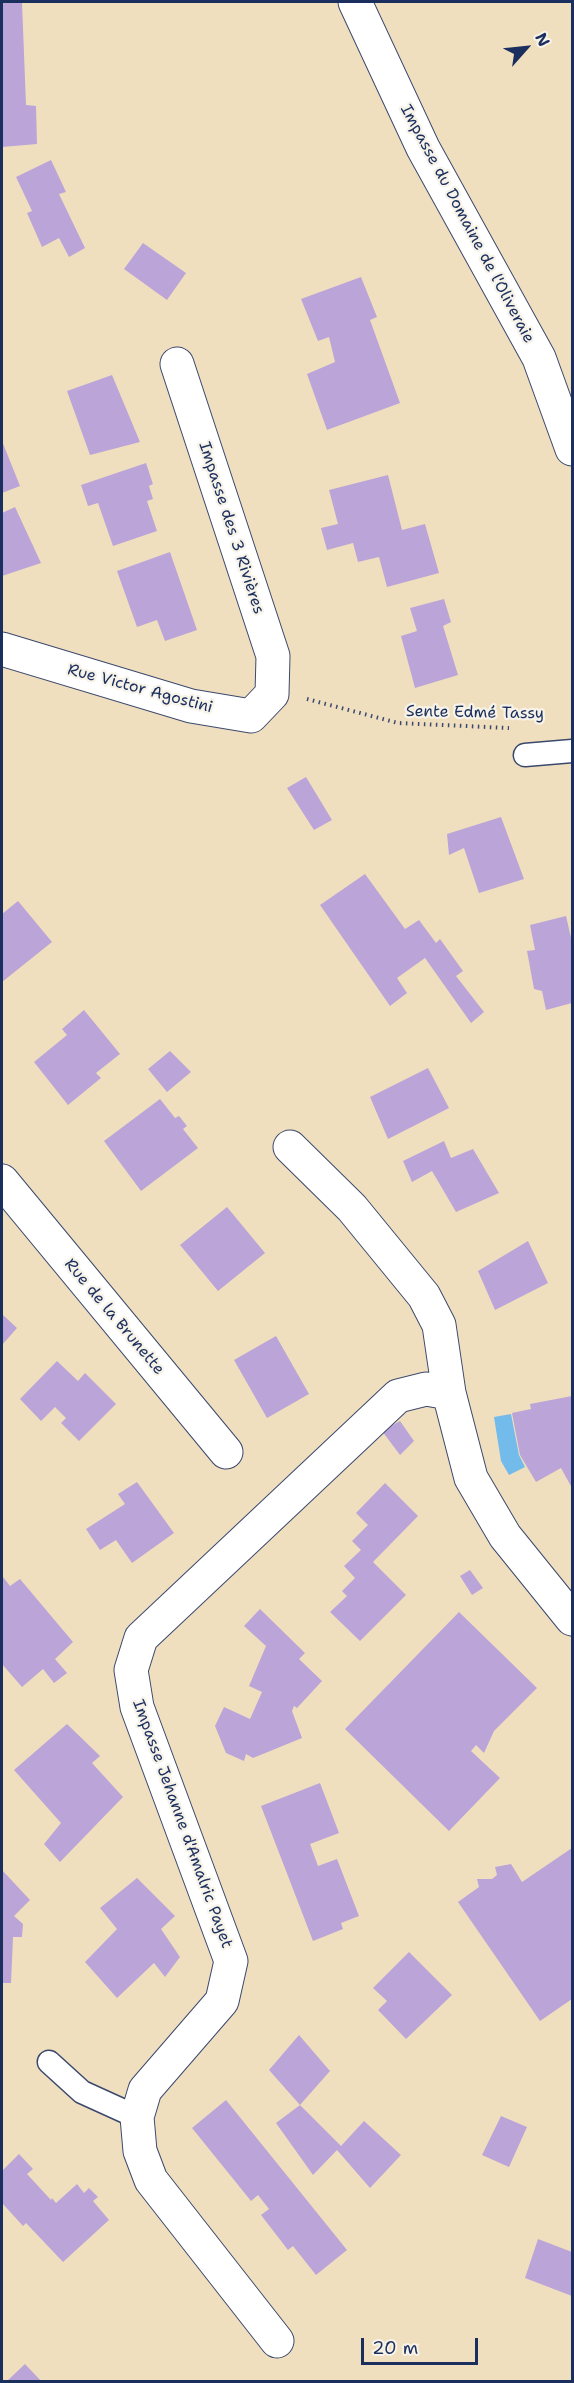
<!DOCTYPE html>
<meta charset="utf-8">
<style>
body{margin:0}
#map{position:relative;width:574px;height:2383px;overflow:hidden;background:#f0dfbf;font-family:"Shantell Sans",sans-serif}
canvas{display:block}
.frame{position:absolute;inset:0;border:3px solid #1b2f5e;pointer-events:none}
.north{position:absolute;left:496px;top:18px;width:60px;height:60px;-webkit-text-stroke:4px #f7f3e8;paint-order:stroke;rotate:63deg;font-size:16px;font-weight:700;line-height:24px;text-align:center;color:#1b2f5e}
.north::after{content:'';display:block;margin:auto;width:21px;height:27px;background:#1b2f5e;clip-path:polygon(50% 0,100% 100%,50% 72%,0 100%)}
.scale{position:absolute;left:361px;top:2338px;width:117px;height:27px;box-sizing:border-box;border:3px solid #1b2f5e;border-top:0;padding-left:8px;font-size:18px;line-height:21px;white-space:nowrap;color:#1b2f5e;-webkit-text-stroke:4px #f7f3e8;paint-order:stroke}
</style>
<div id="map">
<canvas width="574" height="2383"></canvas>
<div class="frame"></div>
<div class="north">N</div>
<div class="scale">20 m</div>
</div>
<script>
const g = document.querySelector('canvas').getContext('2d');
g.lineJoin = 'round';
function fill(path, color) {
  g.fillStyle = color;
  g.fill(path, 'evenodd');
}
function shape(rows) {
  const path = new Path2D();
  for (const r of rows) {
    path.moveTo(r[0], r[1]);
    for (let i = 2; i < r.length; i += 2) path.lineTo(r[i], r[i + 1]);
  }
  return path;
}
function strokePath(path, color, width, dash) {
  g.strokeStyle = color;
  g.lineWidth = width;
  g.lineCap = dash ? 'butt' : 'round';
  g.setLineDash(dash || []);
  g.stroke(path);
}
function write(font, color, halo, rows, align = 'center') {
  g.font = font + ' "Shantell Sans",sans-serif';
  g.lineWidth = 4.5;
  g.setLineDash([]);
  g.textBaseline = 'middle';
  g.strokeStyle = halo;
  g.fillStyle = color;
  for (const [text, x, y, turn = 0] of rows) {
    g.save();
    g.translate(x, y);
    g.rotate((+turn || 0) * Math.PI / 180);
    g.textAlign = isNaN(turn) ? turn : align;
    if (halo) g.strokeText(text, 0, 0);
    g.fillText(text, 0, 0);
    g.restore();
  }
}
fill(shape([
 [511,1414,519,1455,525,1467,509,1475,501,1461,494,1417]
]), '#73bbeb');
fill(shape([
 [2,2,22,2,26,105,36,106,37,144,2,147],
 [51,160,66,192,59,194,85,248,69,257,59,238,42,247,27,213,32,211,16,177],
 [143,243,186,273,167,300,124,269],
 [361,277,377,317,370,320,400,403,327,430,307,374,335,362,329,337,318,341,301,299],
 [112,375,140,442,90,455,67,391],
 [2,441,20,486,2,493],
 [146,463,153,484,149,486,153,499,147,501,157,531,113,546,98,503,88,506,81,485],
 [388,475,402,530,425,524,439,573,387,587,379,557,358,562,353,543,327,550,321,528,338,524,329,490],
 [15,507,41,563,2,576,2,513],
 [170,552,197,630,165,641,157,620,137,627,117,571],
 [444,599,451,622,443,626,458,675,415,688,401,636,417,631,410,608],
 [306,777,332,820,314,830,287,788],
 [501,817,524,879,479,893,464,848,449,855,447,834],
 [365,874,405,929,419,920,436,943,440,939,463,971,456,976,484,1012,471,1023,425,958,397,978,407,993,390,1006,320,905],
 [18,901,52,942,2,982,2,914],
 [566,916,572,942,572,1003,546,1010,542,991,534,989,527,951,535,950,530,925],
 [84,1010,120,1054,96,1073,101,1078,68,1105,34,1062,67,1035,62,1029],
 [170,1051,191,1072,167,1092,148,1069],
 [428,1068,449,1108,388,1139,370,1097],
 [160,1099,175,1118,179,1116,187,1126,183,1129,198,1148,141,1191,104,1141],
 [444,1141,451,1158,473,1149,499,1193,456,1212,432,1171,412,1182,403,1161],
 [227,1207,265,1253,218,1291,180,1245],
 [528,1241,548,1283,495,1310,478,1271],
 [2,1314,17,1328,2,1345],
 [276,1336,309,1394,267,1418,234,1360],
 [57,1361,78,1381,85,1373,116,1404,79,1441,61,1423,66,1418,55,1407,41,1421,20,1399],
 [572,1396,572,1488,561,1468,536,1482,520,1455,512,1413,531,1409,530,1404],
 [400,1421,414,1441,400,1455,382,1431],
 [137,1482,174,1533,132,1563,116,1540,100,1550,86,1529,125,1504,118,1494],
 [385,1483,418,1516,373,1562,406,1595,360,1641,330,1612,347,1596,342,1591,355,1578,344,1566,361,1550,352,1541,368,1525,356,1513],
 [470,1570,483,1588,472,1595,460,1576],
 [3,1577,10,1586,20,1579,73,1642,55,1659,67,1673,54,1683,43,1669,22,1687,2,1664],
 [260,1609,305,1653,299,1659,322,1681,297,1708,294,1706,292,1711,302,1738,253,1758,246,1754,244,1761,226,1753,215,1726,224,1707,250,1719,262,1692,249,1686,266,1646,244,1626],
 [459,1612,537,1688,494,1731,484,1753,476,1745,471,1751,500,1778,449,1831,345,1729],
 [67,1724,100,1756,92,1763,123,1797,60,1862,44,1844,61,1823,14,1770],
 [320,1783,339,1833,310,1844,318,1866,337,1859,359,1916,341,1923,343,1929,313,1941,261,1806],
 [572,1848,572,1999,540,2021,458,1902,479,1887,477,1879,492,1879,497,1875,495,1867,511,1864,522,1882],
 [2,1870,30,1900,14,1916,23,1924,22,1937,13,1937,11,1983,2,1983],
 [137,1878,175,1916,161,1929,180,1957,165,1977,154,1963,117,1998,85,1962,117,1929,100,1908],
 [409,1952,452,1995,406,2039,378,2010,387,2001,373,1988],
 [299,2035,330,2071,300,2105,269,2070],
 [226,2100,347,2250,316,2275,293,2246,288,2250,261,2215,269,2209,258,2195,251,2201,192,2128],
 [300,2105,341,2146,364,2121,401,2155,370,2188,337,2150,313,2175,276,2123],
 [501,2116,527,2127,509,2167,482,2155],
 [19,2154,33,2169,27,2174,51,2200,52,2198,56,2203,77,2184,84,2193,89,2188,98,2197,93,2201,109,2220,63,2262,26,2223,23,2226,2,2203,2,2171],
 [538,2239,572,2252,572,2296,525,2278],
 [25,2364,42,2382,6,2382]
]), '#bba4d7');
const lane = shape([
 [525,755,572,751],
 [49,2062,82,2092,137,2117]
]);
const street = shape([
 [355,2,423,148,539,358,572,449],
 [2,649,191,706,251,716,272,694,273,656,177,364],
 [290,1147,352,1208,424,1296,439,1325,449,1393,471,1478,505,1536,572,1619],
 [2,1181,226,1452],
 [277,2341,151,2180,140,2151,137,2117,145,2090,222,2001,231,1961,137,1707,131,1670,141,1638,398,1396,426,1389,449,1393]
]);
strokePath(lane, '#3b496d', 25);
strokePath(street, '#3b496d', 35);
strokePath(shape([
 [307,699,398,723,509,728]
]), '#3b496d', 4, [1.5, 4.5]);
strokePath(lane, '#fff', 22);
strokePath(street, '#fff', 33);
write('16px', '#1b2f5e', '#f7f3e8', [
 ["Impasse du Domaine de l'Oliveraie",467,224,62],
 ["Impasse des 3 Rivières",231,528,72],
 ["Rue Victor Agostini",140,689,15],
 ["Sente Edmé Tassy",475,713,1],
 ["Rue de la Brunette",114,1317,50],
 ["Impasse Jehanne d'Amalric Payet",182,1824,70]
]);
</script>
